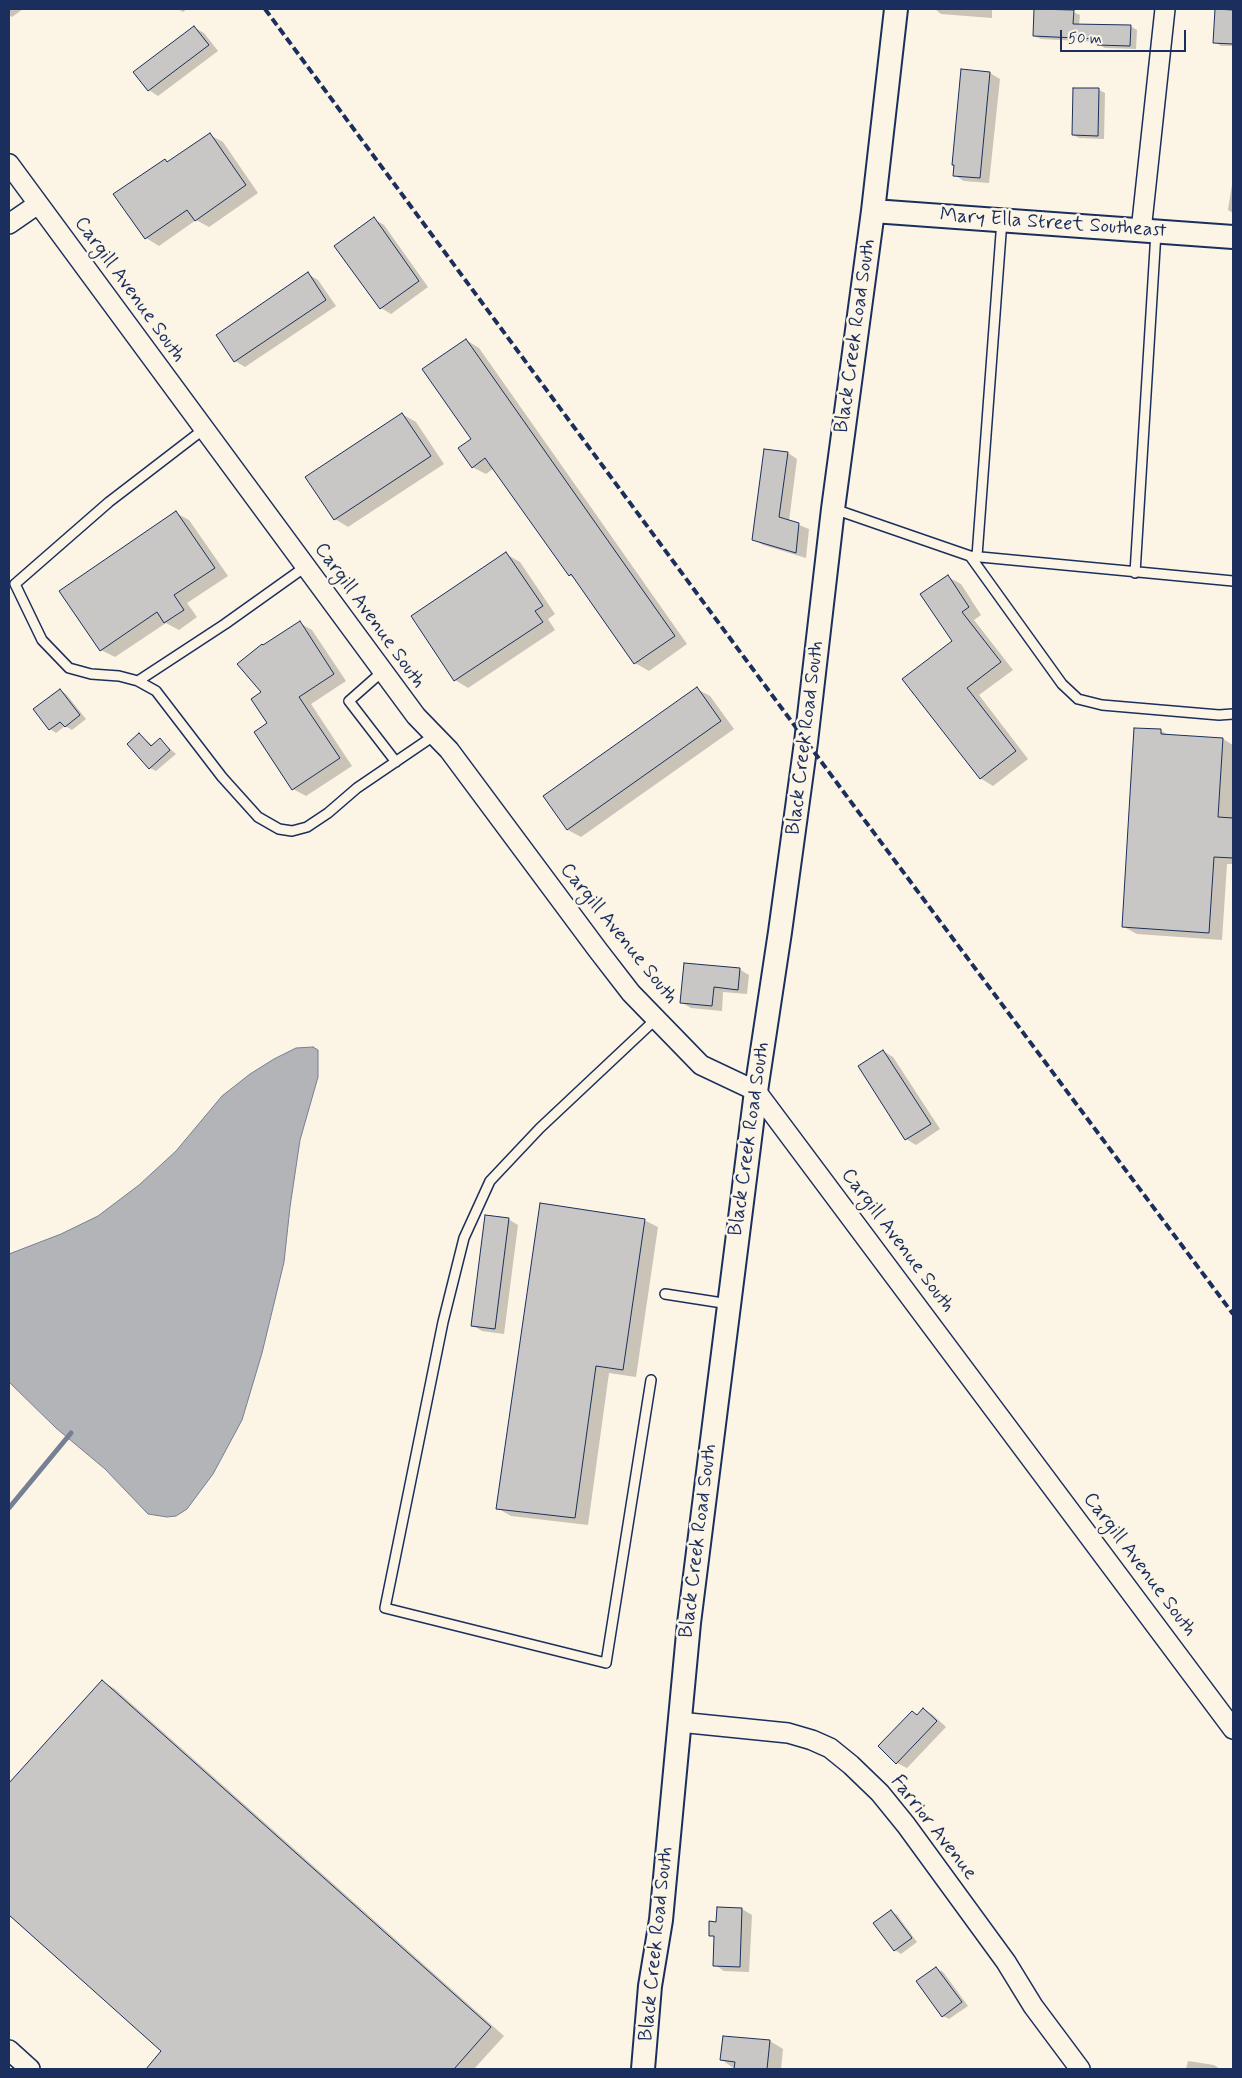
<!DOCTYPE html>
<style>
body{margin:0}
#map{position:relative;width:1242px;height:2078px;overflow:hidden;background:#fcf5e5;font-family:Mynerve,sans-serif}
canvas{display:block}
.frame{position:absolute;inset:0;border:10px solid #1b2f5e;pointer-events:none}
.scale{position:absolute;left:1060px;top:30px;width:126px;height:22px;box-sizing:border-box;border:2px solid #1b2f5e;border-top:0;padding-left:6px;font-size:15px;line-height:18px;white-space:nowrap;color:#1b2f5e;-webkit-text-stroke:4px #fcf5e5;paint-order:stroke}
</style>
<div id="map">
<canvas width="1242" height="2078"></canvas>
<div class="frame"></div>
<div class="scale">50 m</div>
</div>
<script>
const g = document.querySelector('canvas').getContext('2d');
g.lineJoin = 'round';
function fill(path, color) {
  g.fillStyle = color;
  g.fill(path, 'evenodd');
}
function shape(rows) {
  const path = new Path2D();
  for (const r of rows) {
    path.moveTo(r[0], r[1]);
    for (let i = 2; i < r.length; i += 2) path.lineTo(r[i], r[i + 1]);
  }
  return path;
}
function strokePath(path, color, width, dash) {
  g.strokeStyle = color;
  g.lineWidth = width;
  g.lineCap = dash ? 'butt' : 'round';
  g.setLineDash(dash || []);
  g.stroke(path);
}
function write(font, color, halo, rows, align = 'center') {
  g.font = font + ' Mynerve,sans-serif';
  g.lineWidth = 5;
  g.setLineDash([]);
  g.textBaseline = 'middle';
  g.strokeStyle = halo;
  g.fillStyle = color;
  for (const [text, x, y, turn = 0] of rows) {
    g.save();
    g.translate(x, y);
    g.rotate((+turn || 0) * Math.PI / 180);
    g.textAlign = isNaN(turn) ? turn : align;
    if (halo) g.strokeText(text, 0, 0);
    g.fillText(text, 0, 0);
    g.restore();
  }
}
const water = shape([
 [313,1047,318,1050,318,1077,300,1140,290,1207,284,1262,262,1353,242,1420,213,1474,187,1509,176,1516,167,1517,148,1514,105,1469,56,1428,9,1382,9,1254,61,1234,98,1216,139,1185,176,1151,222,1096,250,1074,274,1059,296,1048,313,1047]
]);
fill(water, '#b2b4b8');
strokePath(water, '#767f94', 1);
fill(shape([
 [9,9,23,9,12,17,9,15],
 [178,9,187,9,183,12],
 [935,9,992,9,992,18,941,14],
 [1216,10,1233,12,1233,46,1221,46,1215,42],
 [1073,12,1080,15,1079,25,1130,26,1137,30,1136,49,1105,48,1098,44,1098,42,1041,39,1034,36],
 [195,28,204,33,218,51,158,96,149,90],
 [990,73,1000,79,989,183,964,181,954,175],
 [1099,90,1105,93,1104,139,1079,138,1073,135],
 [210,135,223,142,258,193,209,227,196,220,159,246,146,238,165,160,169,163],
 [1233,178,1233,213,1228,210],
 [374,219,384,225,428,287,391,314,381,308],
 [308,274,318,280,336,306,245,367,235,361,217,335],
 [466,340,479,348,687,644,649,671,635,663,576,579,569,575,494,468,486,474,472,467,473,440],
 [402,414,416,422,444,464,348,527,335,519],
 [788,453,797,459,789,521,809,529,806,558,763,545,753,539],
 [176,513,189,520,228,576,187,603,197,617,179,630,166,623,115,657,101,650],
 [506,554,520,562,555,614,548,619,555,630,468,688,455,680],
 [948,577,961,584,981,615,974,620,1013,670,979,695,1028,759,993,786,980,778,954,641],
 [300,623,312,630,346,681,311,704,352,766,306,796,293,789,269,724,263,693,264,646],
 [697,689,710,696,734,729,581,837,568,830,544,796],
 [60,690,66,694,86,719,72,730,65,726,56,733,50,729],
 [1161,731,1169,735,1223,739,1233,745,1233,864,1227,864,1222,940,1137,934,1124,927],
 [139,734,153,746,160,740,176,754,156,771,150,768],
 [739,969,749,975,747,994,723,992,722,1011,691,1008,681,1002],
 [883,1051,893,1057,940,1129,916,1145,906,1139],
 [508,1219,518,1225,504,1334,482,1331,472,1325],
 [644,1220,658,1227,636,1377,609,1373,588,1525,511,1516,497,1508],
 [102,1681,115,1689,504,2036,474,2069,152,2069,149,2067,163,2051,9,1913,9,1785],
 [924,1709,933,1715,946,1727,907,1768,897,1763,918,1716],
 [718,1908,742,1909,752,1915,749,1972,724,1971,715,1965,716,1938,710,1935,717,1923],
 [891,1911,897,1915,917,1942,901,1954,895,1950],
 [936,1968,943,1972,968,2006,949,2019,943,2016],
 [770,2041,783,2049,781,2069,735,2069,722,2060],
 [1188,2061,1214,2065,1220,2069,1186,2069]
]), '#0003');
strokePath(shape([
 [9,1508,71,1433]
]), '#767f94', 5);
const building = shape([
 [1034,9,1074,10,1073,24,1131,25,1130,46,1097,45,1097,39,1033,36,1034,9],
 [1215,9,1233,10,1233,44,1213,43,1215,9],
 [194,26,209,45,148,91,133,72,194,26],
 [961,69,990,72,980,178,953,176,954,165,952,165,961,69],
 [1073,88,1099,88,1098,136,1072,135,1073,88],
 [210,133,246,185,195,221,187,210,145,239,113,194,165,159,167,162,210,133],
 [374,217,419,281,380,309,334,246,374,217],
 [308,272,326,300,234,362,216,335,308,272],
 [466,339,675,636,634,664,571,574,569,576,485,458,472,468,458,448,471,439,422,369,466,339],
 [402,413,431,456,334,520,305,477,402,413],
 [764,449,788,452,779,517,799,523,796,553,752,540,764,449],
 [176,511,215,568,174,595,184,610,164,623,157,612,100,651,59,591,176,511],
 [506,552,543,606,535,611,543,622,454,681,411,616,506,552],
 [948,575,969,607,962,612,1001,662,967,688,1016,751,980,779,902,679,952,641,920,594,948,575],
 [300,621,334,674,299,697,340,758,292,790,254,732,267,723,251,699,261,692,237,664,262,644,263,645,300,621],
 [697,687,721,721,567,830,543,796,697,687],
 [60,689,80,715,65,727,60,722,49,730,33,709,60,689],
 [1134,728,1161,729,1161,734,1223,738,1218,817,1233,818,1233,858,1214,857,1209,933,1122,927,1134,728],
 [139,733,151,746,160,738,170,750,149,769,127,744,139,733],
 [684,963,740,968,738,990,714,987,712,1006,680,1003,684,963],
 [883,1050,931,1124,905,1140,858,1066,883,1050],
 [540,1203,645,1219,623,1370,596,1366,575,1518,496,1509,540,1203],
 [485,1215,509,1218,495,1329,471,1326,485,1215],
 [102,1680,491,2027,454,2069,146,2069,161,2051,9,1915,9,1783,102,1680],
 [923,1708,937,1721,896,1764,878,1746,912,1711,917,1715,923,1708],
 [717,1907,742,1908,740,1967,713,1966,714,1936,709,1936,709,1921,716,1922,717,1907],
 [891,1910,912,1938,894,1951,873,1923,891,1910],
 [936,1967,962,2002,942,2017,916,1981,936,1967],
 [723,2036,770,2040,767,2069,734,2069,735,2062,720,2060,723,2036]
]);
fill(building, '#c8c7c6');
strokePath(building, '#1b2f5e', 1);
const service = shape([
 [204,429,109,502,15,584,42,640,69,668,91,674,119,676,138,681,156,691,222,777,258,817,279,829,292,831,307,827,328,813,357,788,435,735],
 [834,509,970,556,1233,581],
 [970,556,1062,684,1078,699,1102,705,1219,715,1233,714],
 [977,556,1002,220],
 [1135,573,1156,232],
 [383,671,349,701,396,762],
 [138,681,225,624,305,567],
 [665,1294,729,1304],
 [651,1380,606,1663,385,1608,443,1322,464,1238,490,1181,540,1128,656,1019]
]);
const minor = shape([
 [9,164,416,716,449,750,597,949,631,993,701,1065,756,1091,1233,1729],
 [9,224,38,204],
 [1141,231,1165,9],
 [679,1722,788,1733,812,1740,830,1748,851,1765,880,1793,906,1825,1006,1962,1033,2006,1080,2069],
 [9,2050,30,2069]
]);
const tertiary = shape([
 [873,211,1233,237],
 [643,2069,650,1986,661,1920,689,1623,756,1091,780,932,806,742,833,509,873,211,896,9]
]);
strokePath(service, '#1b2f5e', 12);
strokePath(minor, '#1b2f5e', 22);
strokePath(tertiary, '#1b2f5e', 26);
strokePath(service, '#fcf5e5', 9);
strokePath(minor, '#fcf5e5', 19);
strokePath(tertiary, '#fcf5e5', 22);
strokePath(shape([
 [265,9,854,806,1233,1314]
]), '#1b2f5e', 4, [8, 4]);
write('20px', '#1b2f5e', '#fcf5e5', [
 ["Mary Ella Street Southeast",1053,224,4],
 ["Cargill Avenue South",129,290,54],
 ["Black Creek Road South",856,336,-82],
 ["Cargill Avenue South",369,616,54],
 ["Black Creek Road South",806,738,-83],
 ["Cargill Avenue South",618,934,51],
 ["Black Creek Road South",750,1139,-82],
 ["Cargill Avenue South",897,1241,53],
 ["Black Creek Road South",699,1541,-83],
 ["Cargill Avenue South",1139,1565,53],
 ["Farrior Avenue",933,1828,52],
 ["Black Creek Road South",657,1944,-84]
]);
</script>
